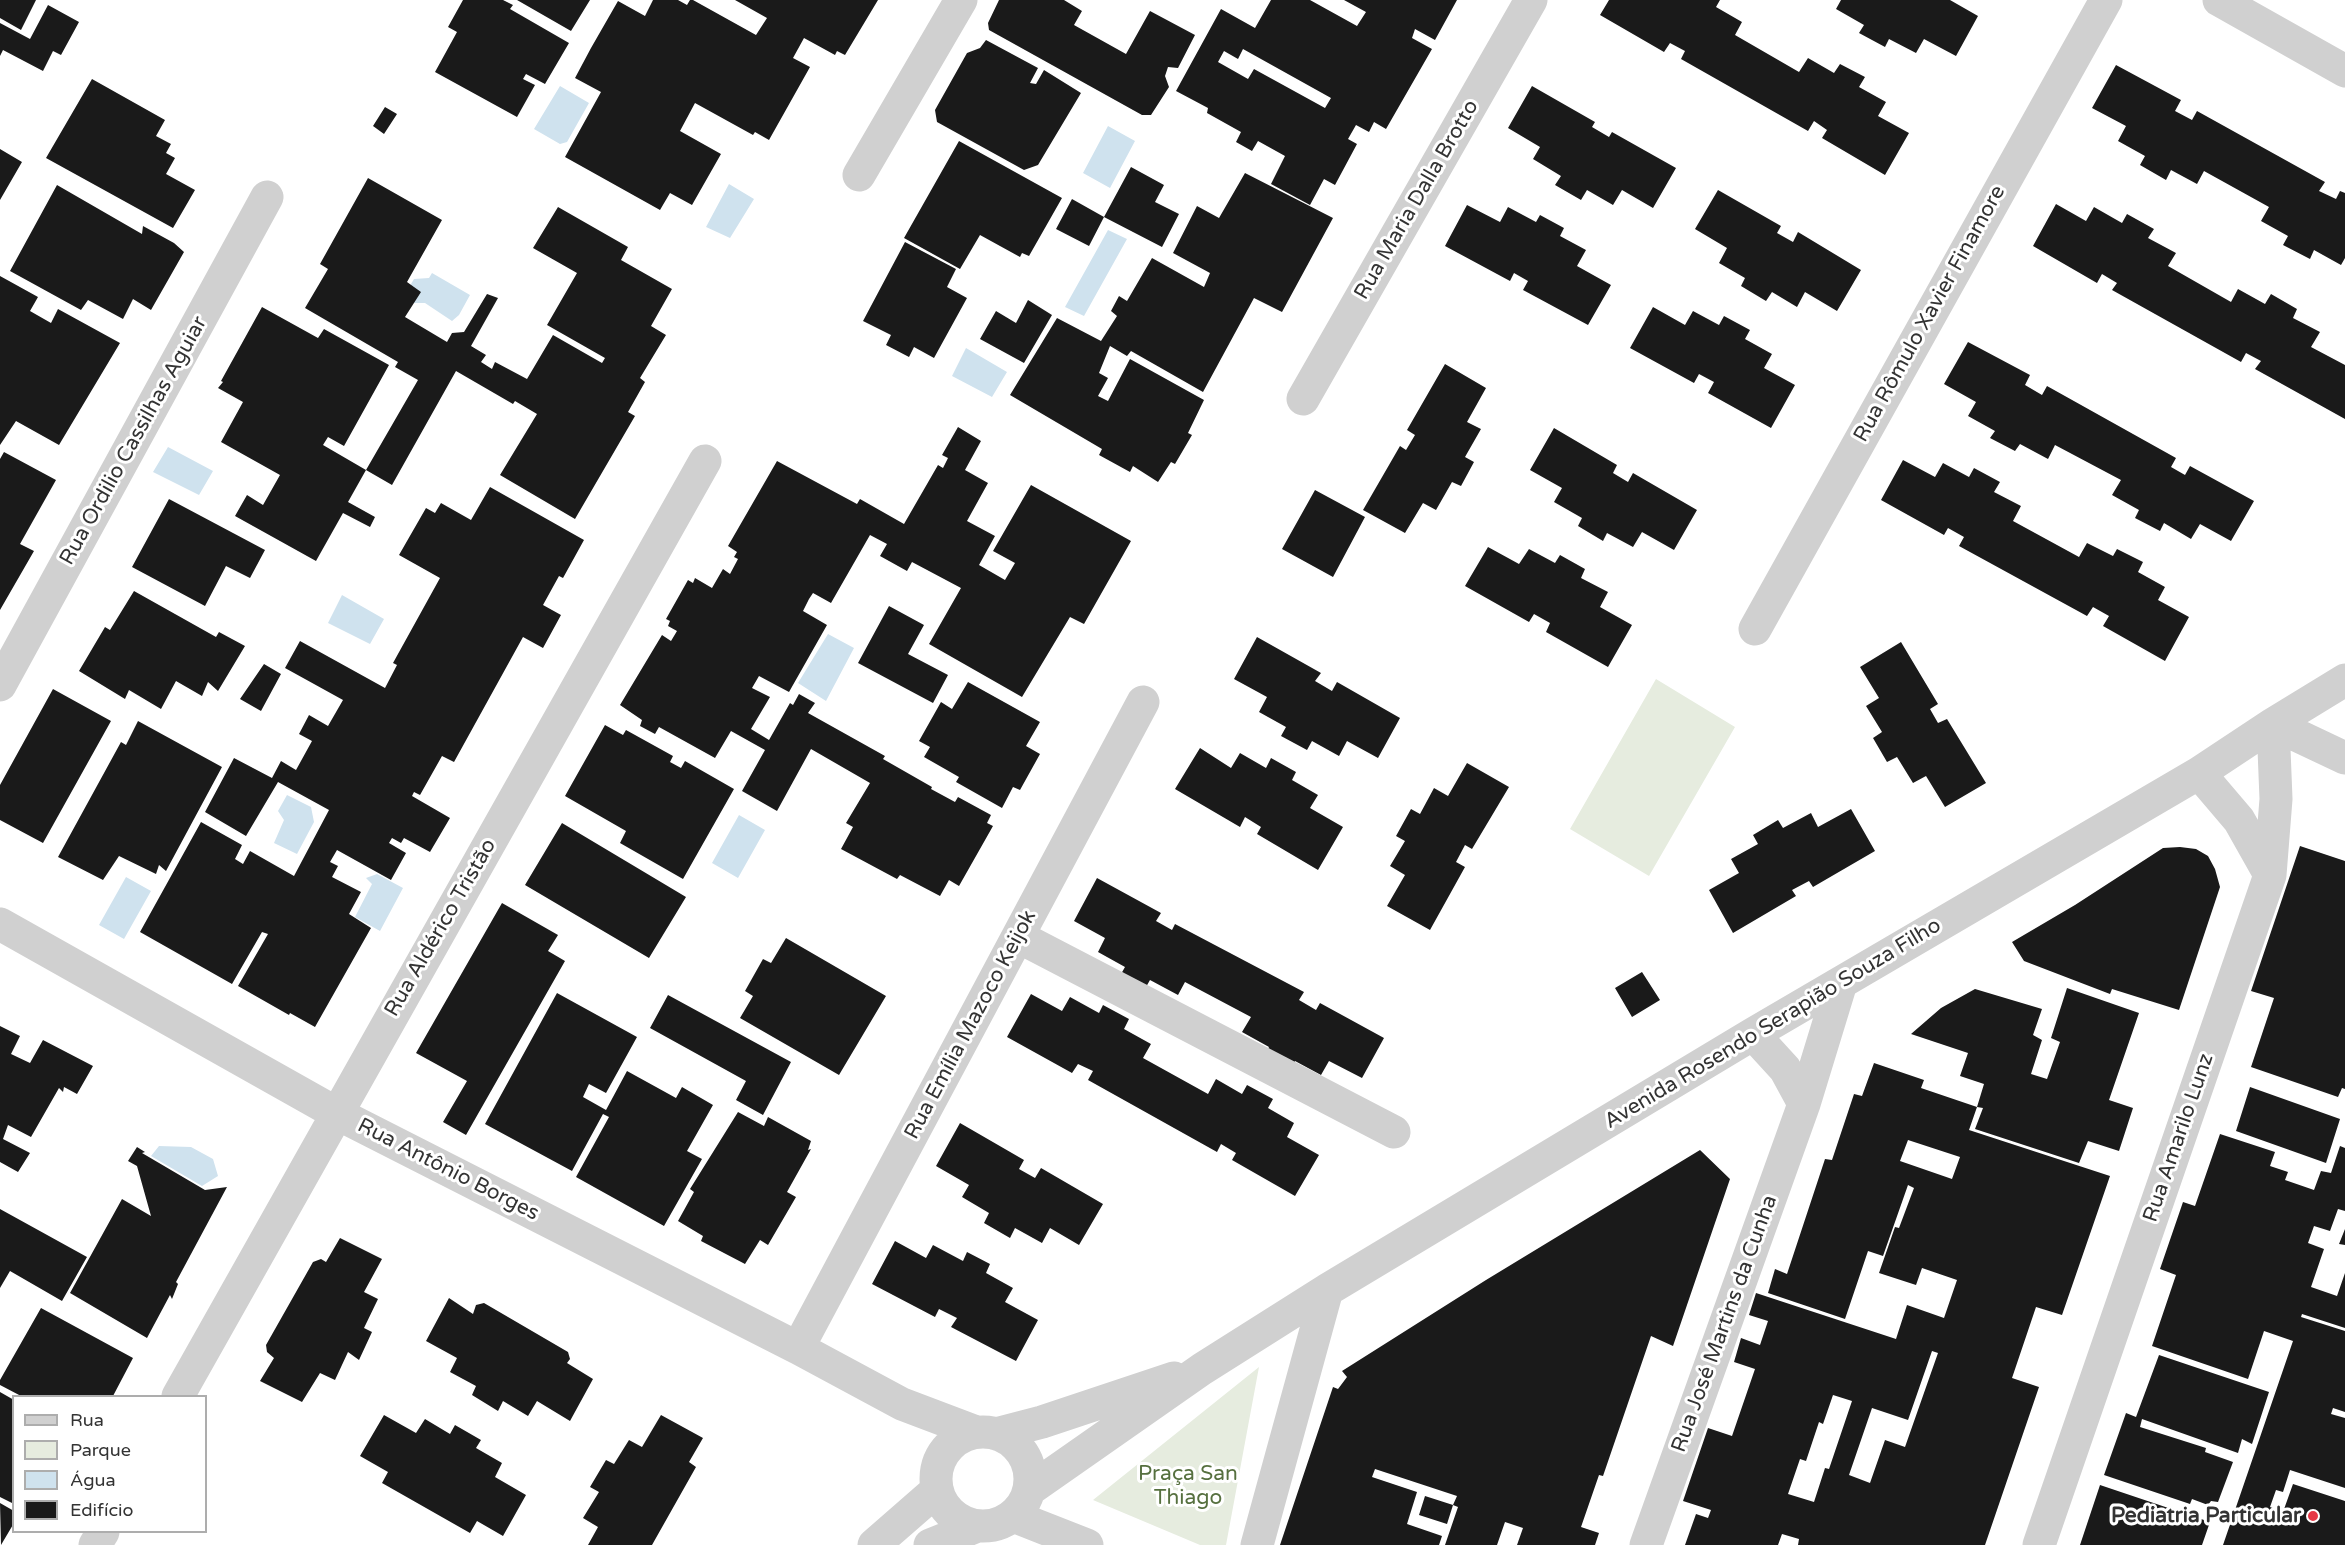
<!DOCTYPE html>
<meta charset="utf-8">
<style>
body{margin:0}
#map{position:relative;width:2345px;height:1545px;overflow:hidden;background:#fff;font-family:"Varela Round",sans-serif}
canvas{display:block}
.legend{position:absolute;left:12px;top:1395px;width:195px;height:138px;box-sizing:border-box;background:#fff;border:2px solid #adadad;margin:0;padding:8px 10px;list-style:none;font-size:18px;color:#333}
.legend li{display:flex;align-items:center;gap:12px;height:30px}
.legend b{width:30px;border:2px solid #adadad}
</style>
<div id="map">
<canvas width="2345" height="1545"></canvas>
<ul class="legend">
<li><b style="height:8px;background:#d0d0d0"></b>Rua</li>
<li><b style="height:16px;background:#e6ecdf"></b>Parque</li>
<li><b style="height:16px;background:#cfe2ee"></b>Água</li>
<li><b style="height:16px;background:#1a1a1a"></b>Edifício</li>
</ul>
</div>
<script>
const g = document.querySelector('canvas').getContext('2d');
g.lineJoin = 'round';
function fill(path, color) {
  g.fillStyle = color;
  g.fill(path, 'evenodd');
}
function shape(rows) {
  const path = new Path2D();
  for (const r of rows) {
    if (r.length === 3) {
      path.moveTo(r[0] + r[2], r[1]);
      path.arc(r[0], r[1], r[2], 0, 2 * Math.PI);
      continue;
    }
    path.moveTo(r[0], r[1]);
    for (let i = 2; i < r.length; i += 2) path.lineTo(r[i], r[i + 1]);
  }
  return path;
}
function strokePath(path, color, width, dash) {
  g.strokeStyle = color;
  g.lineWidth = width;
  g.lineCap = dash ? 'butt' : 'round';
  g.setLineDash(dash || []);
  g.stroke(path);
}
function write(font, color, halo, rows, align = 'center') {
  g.font = font + ' "Varela Round",sans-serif';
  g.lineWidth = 6;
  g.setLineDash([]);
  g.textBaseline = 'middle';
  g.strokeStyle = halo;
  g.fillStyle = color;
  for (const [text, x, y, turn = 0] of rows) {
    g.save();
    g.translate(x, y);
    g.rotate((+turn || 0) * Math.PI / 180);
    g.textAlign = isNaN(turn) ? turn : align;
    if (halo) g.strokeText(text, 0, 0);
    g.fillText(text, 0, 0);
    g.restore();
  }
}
fill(shape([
 [1656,679,1735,727,1649,876,1570,829],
 [1259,1367,1226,1545,1200,1545,1093,1500]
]), '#e6ecdf');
fill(shape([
 [560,86,589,103,567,142,560,144,534,129],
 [1108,126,1135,141,1110,188,1083,173],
 [729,184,754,199,730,238,706,227],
 [1108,230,1127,239,1084,316,1065,307],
 [432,273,470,295,459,315,452,321,425,303,414,303,411,284,414,279,429,278],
 [966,348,1007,372,992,397,952,376],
 [168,447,213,471,199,495,153,472],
 [342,595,384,619,370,644,328,623],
 [828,634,854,648,826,701,798,683],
 [287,795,311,807,314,822,297,854,274,843,284,820,278,811],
 [739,815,765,830,738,878,712,863],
 [377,874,403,888,380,931,355,917,372,884,366,878],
 [126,877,151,891,124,939,99,925],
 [159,1146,191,1147,213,1159,218,1176,202,1186,151,1156]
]), '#cfe2ee');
fill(shape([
 [0,0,36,0,21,30,0,18],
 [463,0,503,0,513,5,510,9,569,43,545,84,526,74,523,79,535,85,517,117,435,72,457,32,448,27],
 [517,0,590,0,571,31],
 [653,0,678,0,687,5,690,0,693,0,756,35,767,18,735,0,878,0,845,55,837,51,835,55,804,38,793,58,810,67,769,140,755,132,753,135,695,103,680,131,721,154,692,205,670,193,660,210,565,157,601,92,575,78,591,48,618,1,645,16],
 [999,0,1064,0,1082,11,1074,25,1126,54,1150,11,1195,35,1178,68,1168,67,1165,76,1169,87,1151,115,1142,115,989,30,988,23],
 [1271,0,1310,0,1357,26,1366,12,1344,0,1457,0,1435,40,1415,29,1412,38,1432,49,1386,129,1374,122,1369,132,1356,125,1348,139,1357,144,1335,185,1324,179,1310,205,1271,184,1285,156,1258,141,1252,151,1236,142,1241,132,1207,113,1208,108,1176,91,1221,9,1255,28],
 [1243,49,1331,98,1325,108,1254,69,1248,79,1218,62,1224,51,1238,59],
 [1609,0,1720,0,1716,7,1742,22,1735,35,1799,72,1808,58,1834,73,1840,64,1865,77,1859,87,1886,102,1878,116,1909,133,1885,175,1822,138,1827,130,1814,121,1808,131,1681,59,1685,51,1670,43,1664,52,1600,15],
 [1841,0,1950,0,1978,16,1956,56,1924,39,1916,53,1889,39,1885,47,1859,33,1864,25,1836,9],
 [48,5,79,22,61,55,53,51,43,71,3,50,0,56,0,23,30,39],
 [986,40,1038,68,1030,83,1036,84,1044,70,1081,93,1038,165,1024,170,937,122,935,110,967,53,980,48],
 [2116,65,2181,100,2175,111,2192,120,2197,111,2325,182,2319,191,2336,199,2340,191,2345,193,2345,258,2341,265,2314,250,2310,259,2283,245,2288,236,2261,221,2269,207,2204,171,2197,184,2171,170,2166,180,2140,165,2145,156,2118,141,2126,126,2092,108],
 [92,79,165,120,156,136,171,144,166,153,175,158,166,174,195,190,173,228,46,158],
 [1532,86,1595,122,1592,127,1609,137,1612,132,1676,168,1653,208,1622,190,1613,205,1587,190,1581,200,1555,185,1561,176,1533,159,1540,147,1508,128],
 [385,107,397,114,384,134,373,126],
 [959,141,1062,198,1029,256,1022,253,1020,257,980,235,960,269,904,238],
 [0,149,22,162,0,200],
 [1131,167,1164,185,1155,202,1179,214,1162,247,1104,217],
 [1245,173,1333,218,1282,312,1254,298,1203,392,1131,351,1127,356,1110,346,1099,373,1108,378,1098,396,1108,401,1130,359,1204,400,1188,433,1192,435,1175,464,1171,462,1158,482,1133,466,1130,472,1099,455,1102,449,1010,395,1057,318,1101,341,1117,316,1111,311,1119,296,1127,301,1152,258,1204,287,1210,273,1173,253,1197,206,1219,218],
 [368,178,442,220,407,282,421,292,405,317,447,342,452,333,464,332,487,294,498,298,471,346,486,355,481,362,492,369,495,362,527,379,553,335,602,363,605,358,547,325,577,273,533,248,558,207,628,247,621,260,672,289,651,326,666,335,640,378,645,382,628,412,635,416,575,519,500,475,537,414,515,401,513,404,456,371,392,485,366,470,418,380,395,367,398,362,305,308,328,269,320,264],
 [57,185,142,234,143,226,174,243,184,252,151,310,133,299,123,319,88,300,81,310,10,271],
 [1718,190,1781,226,1777,233,1793,242,1798,232,1861,270,1837,311,1805,292,1797,307,1772,292,1766,301,1741,286,1745,278,1719,263,1727,248,1695,229],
 [1072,199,1104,217,1089,246,1056,229],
 [2056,204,2086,221,2094,207,2122,223,2127,214,2154,229,2148,238,2176,253,2168,266,2231,302,2238,289,2265,304,2271,294,2297,309,2293,318,2320,332,2311,347,2345,365,2345,419,2255,369,2261,361,2246,353,2241,362,2112,290,2117,283,2102,274,2097,283,2033,246],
 [1467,205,1500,222,1508,207,1536,222,1540,215,1564,228,1560,236,1586,250,1577,266,1611,285,1588,325,1523,290,1528,281,1514,273,1510,281,1445,246],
 [905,242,956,269,947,287,967,298,934,358,914,347,909,357,886,345,891,335,863,321],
 [0,276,38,297,30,311,51,323,58,309,120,343,59,445,16,421,0,445],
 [1028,300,1052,315,1024,363,980,339,996,311,1016,323],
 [262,307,318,338,324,329,389,365,344,446,328,437,323,445,366,470,348,502,375,517,370,527,343,513,316,561,235,516,247,495,263,505,280,475,221,442,243,402,218,388,223,382,221,381],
 [1653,307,1685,325,1693,311,1719,325,1724,316,1750,330,1745,339,1772,354,1764,368,1795,385,1771,428,1708,393,1714,382,1699,374,1694,383,1630,348],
 [1968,342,2030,375,2025,385,2042,395,2047,386,2176,458,2171,467,2185,475,2190,466,2254,501,2231,541,2200,524,2191,539,2164,523,2160,531,2135,518,2139,510,2112,495,2121,480,2055,445,2048,459,2020,444,2015,451,1990,438,1995,431,1968,416,1976,402,1944,384],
 [1445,364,1486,388,1467,422,1481,429,1465,457,1474,462,1461,486,1452,482,1436,510,1423,503,1405,533,1363,510,1400,446,1406,450,1415,435,1407,430],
 [958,427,981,441,965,470,988,483,967,521,995,536,979,565,1005,580,1015,563,993,551,1031,485,1131,541,1084,624,1070,617,1022,697,929,644,961,588,912,562,907,571,880,556,887,544,870,535,831,603,813,593,809,599,803,611,827,625,789,692,759,676,752,688,770,697,751,729,769,740,790,703,793,705,799,694,815,703,808,713,885,756,883,759,932,787,931,789,955,802,958,797,991,815,987,823,993,826,959,886,949,880,940,896,900,875,897,879,841,849,853,827,846,823,870,783,811,749,777,811,742,791,765,750,731,731,715,758,659,727,655,734,640,726,642,720,620,705,662,635,671,641,677,631,668,626,670,621,666,619,688,580,693,583,695,578,712,588,723,569,730,574,738,559,734,557,737,552,728,546,777,461,857,504,860,499,904,524,938,465,943,468,948,458,942,455],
 [1554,428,1617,465,1613,473,1628,482,1633,473,1697,510,1674,550,1642,532,1633,547,1607,533,1603,541,1578,526,1582,518,1554,502,1562,488,1530,470],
 [4,452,56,480,20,544,34,551,0,610,0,459],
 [1903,460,1935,477,1943,463,1969,477,1974,468,2000,482,1994,492,2021,506,2013,521,2079,557,2087,543,2113,556,2117,549,2143,562,2138,572,2165,587,2158,600,2189,617,2165,661,2103,626,2109,616,2093,607,2087,616,1959,546,1964,537,1948,528,1944,535,1881,500],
 [490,487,584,540,563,578,559,576,543,605,561,615,543,648,523,637,454,762,442,756,420,795,414,792,412,796,450,818,430,852,404,838,401,843,392,838,389,843,406,853,391,880,337,850,330,862,338,866,332,877,361,892,349,914,371,928,315,1027,290,1013,289,1015,238,986,268,934,262,932,232,984,140,932,201,822,242,845,235,859,243,864,250,851,294,876,329,810,278,782,246,836,205,812,234,758,272,778,281,761,296,770,312,741,299,734,309,715,328,726,343,700,285,668,300,641,385,688,397,665,393,663,440,578,399,555,426,508,435,513,441,503,471,520],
 [1315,490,1365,517,1333,577,1282,549],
 [169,499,265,550,250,578,226,566,205,606,132,567],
 [1488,547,1519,564,1529,549,1555,563,1560,555,1585,569,1581,578,1608,592,1600,607,1632,625,1608,667,1546,632,1550,623,1534,614,1529,622,1465,586],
 [134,591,216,637,219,632,245,646,218,691,208,682,202,696,176,681,161,709,129,690,125,699,79,671,105,627,110,630],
 [889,606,924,625,908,654,948,675,933,703,858,663],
 [1257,637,1321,673,1315,681,1332,691,1337,682,1400,718,1378,758,1347,741,1339,756,1312,741,1307,750,1281,736,1286,727,1259,712,1267,697,1234,679],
 [1901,642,1938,704,1930,709,1938,723,1947,719,1986,783,1945,807,1926,776,1913,783,1897,757,1887,762,1873,738,1882,732,1866,706,1879,698,1860,667],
 [264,664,281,674,261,711,240,699],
 [968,682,1040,722,1026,746,1040,754,1020,790,1013,787,1002,808,956,782,959,777,924,757,930,747,919,741,941,702,952,709],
 [53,689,111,721,43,843,0,820,0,785],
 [138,721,222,767,166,871,159,865,156,874,119,856,103,880,58,857,121,742,126,745],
 [605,725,623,735,626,730,673,756,670,762,681,768,685,761,734,789,683,879,620,843,626,831,565,796],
 [1200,748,1231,768,1240,753,1266,768,1271,758,1296,772,1292,780,1318,795,1310,808,1343,827,1318,870,1257,834,1261,827,1245,817,1240,827,1175,789],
 [1467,763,1509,787,1472,849,1465,845,1456,862,1465,867,1430,930,1387,906,1405,875,1390,866,1405,841,1396,836,1411,809,1420,814,1434,788,1448,796],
 [1851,809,1875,851,1813,887,1809,881,1792,890,1796,896,1733,933,1709,890,1739,873,1731,859,1758,844,1753,835,1778,820,1783,828,1811,813,1818,827],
 [562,823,686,897,649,958,525,885],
 [2300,846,2345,861,2345,1089,2342,1088,2338,1097,2251,1067,2274,998,2251,991],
 [2180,847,2196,849,2208,856,2215,869,2220,887,2179,1010,2112,989,2110,994,2024,961,2012,942,2075,905,2163,848],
 [1097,878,1161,913,1156,921,1172,930,1175,924,1304,992,1299,1000,1316,1010,1320,1003,1384,1038,1362,1078,1329,1061,1321,1075,1295,1061,1291,1070,1265,1055,1269,1047,1242,1032,1251,1017,1185,982,1178,995,1150,980,1146,987,1121,974,1125,967,1098,952,1105,938,1074,921],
 [502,903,558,935,548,951,565,961,466,1135,443,1122,467,1081,416,1053],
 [786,938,886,996,839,1075,740,1018,753,996,745,991,763,959,771,963],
 [1642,972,1660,1000,1632,1017,1615,988],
 [2067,988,2139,1013,2109,1100,2133,1108,2119,1151,2088,1141,2079,1163,1975,1129,1983,1108,1977,1107,1984,1084,1960,1076,1968,1053,1911,1034,1941,1008,1975,989,2042,1009,2033,1035,2042,1040,2031,1074,2047,1079,2060,1042,2051,1038],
 [557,993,637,1037,606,1093,589,1084,583,1097,606,1110,627,1071,676,1098,682,1087,713,1105,687,1151,702,1159,664,1226,576,1177,609,1117,603,1114,572,1171,485,1124],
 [1031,994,1062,1011,1070,997,1099,1013,1103,1005,1129,1019,1124,1029,1151,1044,1143,1058,1208,1094,1216,1079,1242,1094,1247,1085,1273,1099,1268,1108,1294,1123,1287,1137,1319,1155,1295,1196,1232,1160,1236,1153,1221,1144,1217,1152,1088,1080,1093,1071,1078,1064,1072,1073,1007,1037],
 [668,995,791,1062,763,1115,736,1100,746,1081,650,1028],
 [0,1026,20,1036,11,1054,30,1063,43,1040,93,1066,77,1094,64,1087,63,1092,59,1088,31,1137,8,1125,3,1139,30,1153,18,1172,0,1162],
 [1874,1063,1924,1080,1921,1088,1977,1107,1969,1130,2110,1176,2062,1315,2036,1307,2012,1378,2039,1387,1985,1545,1798,1545,1799,1539,1782,1534,1778,1545,1685,1545,1696,1514,1708,1518,1711,1510,1683,1501,1708,1428,1732,1436,1755,1369,1734,1362,1741,1338,1760,1345,1768,1321,1749,1315,1756,1293,1896,1339,1907,1305,1944,1318,1957,1280,1922,1268,1916,1285,1879,1273,1895,1227,1899,1228,1914,1188,1908,1185,1883,1256,1868,1251,1845,1319,1768,1293,1775,1269,1787,1274,1825,1159,1832,1160,1854,1094,1862,1096],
 [1908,1140,1960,1157,1952,1179,1900,1161],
 [1932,1351,1938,1353,1905,1447,1885,1440,1870,1483,1849,1475,1872,1408,1908,1420],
 [1833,1395,1852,1401,1829,1469,1825,1468,1814,1502,1788,1494,1800,1459,1806,1461,1819,1422,1823,1424],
 [2250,1087,2340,1119,2326,1163,2236,1131],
 [738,1112,764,1126,768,1117,811,1141,808,1150,811,1149,787,1192,796,1197,768,1245,760,1240,745,1264,701,1241,703,1236,678,1221,694,1192,690,1189],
 [960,1123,1024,1160,1019,1169,1035,1178,1041,1168,1103,1204,1079,1245,1050,1228,1042,1243,1015,1228,1010,1238,984,1223,989,1213,962,1197,969,1185,936,1166],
 [2220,1134,2275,1152,2270,1166,2288,1172,2285,1180,2314,1190,2321,1171,2331,1173,2340,1146,2345,1148,2345,1211,2338,1209,2330,1231,2314,1226,2308,1243,2324,1249,2311,1287,2337,1296,2345,1273,2345,1328,2302,1314,2301,1317,2345,1331,2345,1412,2333,1408,2331,1414,2345,1418,2345,1488,2290,1470,2283,1492,2276,1490,2270,1507,2283,1512,2293,1484,2345,1501,2345,1545,2223,1545,2293,1341,2264,1331,2248,1379,2152,1346,2176,1275,2160,1269,2183,1202,2195,1206],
 [137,1147,145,1152,142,1153,205,1190,227,1187,176,1282,178,1284,172,1299,170,1295,147,1338,70,1293,122,1199,151,1216,137,1166,128,1161],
 [1700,1150,1730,1179,1673,1346,1651,1336,1603,1476,1599,1475,1581,1527,1599,1533,1595,1545,1517,1545,1523,1528,1505,1522,1497,1545,1445,1545,1458,1507,1453,1505,1457,1496,1375,1469,1372,1477,1417,1492,1407,1524,1442,1536,1439,1545,1280,1545,1333,1387,1338,1389,1347,1377,1342,1371,1486,1280],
 [0,1209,87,1257,62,1301,10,1271,0,1288],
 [2345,1229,2345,1245,2339,1244],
 [340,1238,382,1259,364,1292,378,1299,364,1328,372,1332,359,1360,348,1352,335,1380,320,1373,302,1402,260,1381,274,1358,267,1352,266,1345,313,1262,321,1259,326,1262],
 [895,1241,926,1258,933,1245,963,1261,967,1252,990,1264,986,1273,1013,1288,1005,1302,1038,1320,1016,1361,951,1327,957,1318,939,1309,935,1317,872,1284],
 [449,1298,473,1314,476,1305,484,1303,568,1352,570,1359,567,1363,593,1379,570,1421,537,1401,528,1416,503,1401,498,1411,472,1395,476,1386,450,1372,457,1358,426,1341],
 [41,1308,133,1358,113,1396,21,1396,0,1385,0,1380],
 [2159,1355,2269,1392,2252,1444,2242,1439,2238,1453,2142,1419,2140,1427,2206,1448,2205,1452,2233,1462,2218,1502,2211,1501,2208,1505,2192,1499,2190,1504,2104,1475,2126,1413,2136,1417],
 [0,1392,14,1400,14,1504,0,1497],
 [384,1415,416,1433,425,1419,450,1434,455,1425,481,1440,476,1448,502,1463,495,1477,526,1495,503,1536,477,1521,470,1533,382,1483,388,1472,360,1456],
 [661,1415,703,1438,689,1462,696,1467,652,1545,588,1545,598,1527,583,1518,599,1492,590,1487,606,1460,614,1464,629,1440,642,1447],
 [2100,1485,2210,1522,2202,1545,2080,1545],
 [1425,1496,1453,1505,1447,1524,1419,1515],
 [0,1503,14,1511,14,1523,1,1545]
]), '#1a1a1a');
strokePath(shape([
 [2219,0,2345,71],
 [859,175,961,0],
 [1303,399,1531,0],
 [1755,629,2106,0],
 [0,685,267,197],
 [2273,724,2345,758],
 [2199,773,2239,820,2270,875],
 [0,924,336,1113,798,1348,902,1404,976,1432],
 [1019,937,1394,1132],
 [1753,1034,1785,1069,1804,1104],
 [798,1348,1143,702],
 [178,1396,705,461],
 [983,1479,47],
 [996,1434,1042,1422,1174,1378],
 [1029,1490,1202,1369,1327,1290,1753,1034,2199,773,2273,724,2345,680],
 [1013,1516,1087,1545],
 [95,1545,103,1532],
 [874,1545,937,1490],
 [930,1545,975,1527],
 [1257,1545,1327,1290],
 [1646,1545,1804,1104,1841,983],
 [2039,1545,2270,875,2276,799,2273,724]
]), '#d0d0d0', 33);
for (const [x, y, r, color] of [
 [2313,1516,6,"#e63946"]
]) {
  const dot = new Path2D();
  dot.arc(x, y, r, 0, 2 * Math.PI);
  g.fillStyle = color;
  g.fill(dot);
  strokePath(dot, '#fff', 2);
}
write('21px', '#333', '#fff', [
 ["Rua Maria Dalla Brotto",1417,200,-60],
 ["Rua Rômulo Xavier Finamore",1930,314,-61],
 ["Rua Ordilio Cassilhas Aguiar",134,441,-61],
 ["Rua Aldérico Tristão",441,928,-60],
 ["Avenida Rosendo Serapião Souza Filho",1773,1024,-31],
 ["Rua Emília Mazoco Keijok",971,1025,-62],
 ["Rua Amarilo Lunz",2179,1138,-71],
 ["Rua Antônio Borges",448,1170,27],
 ["Rua José Martins da Cunha",1725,1324,-70]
]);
write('21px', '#56703f', '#fff', [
 ["Praça San",1188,1474],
 ["Thiago",1188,1498]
]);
write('bold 21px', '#333', '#fff', [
 ["Pediatria Particular",2301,1516]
], 'right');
</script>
